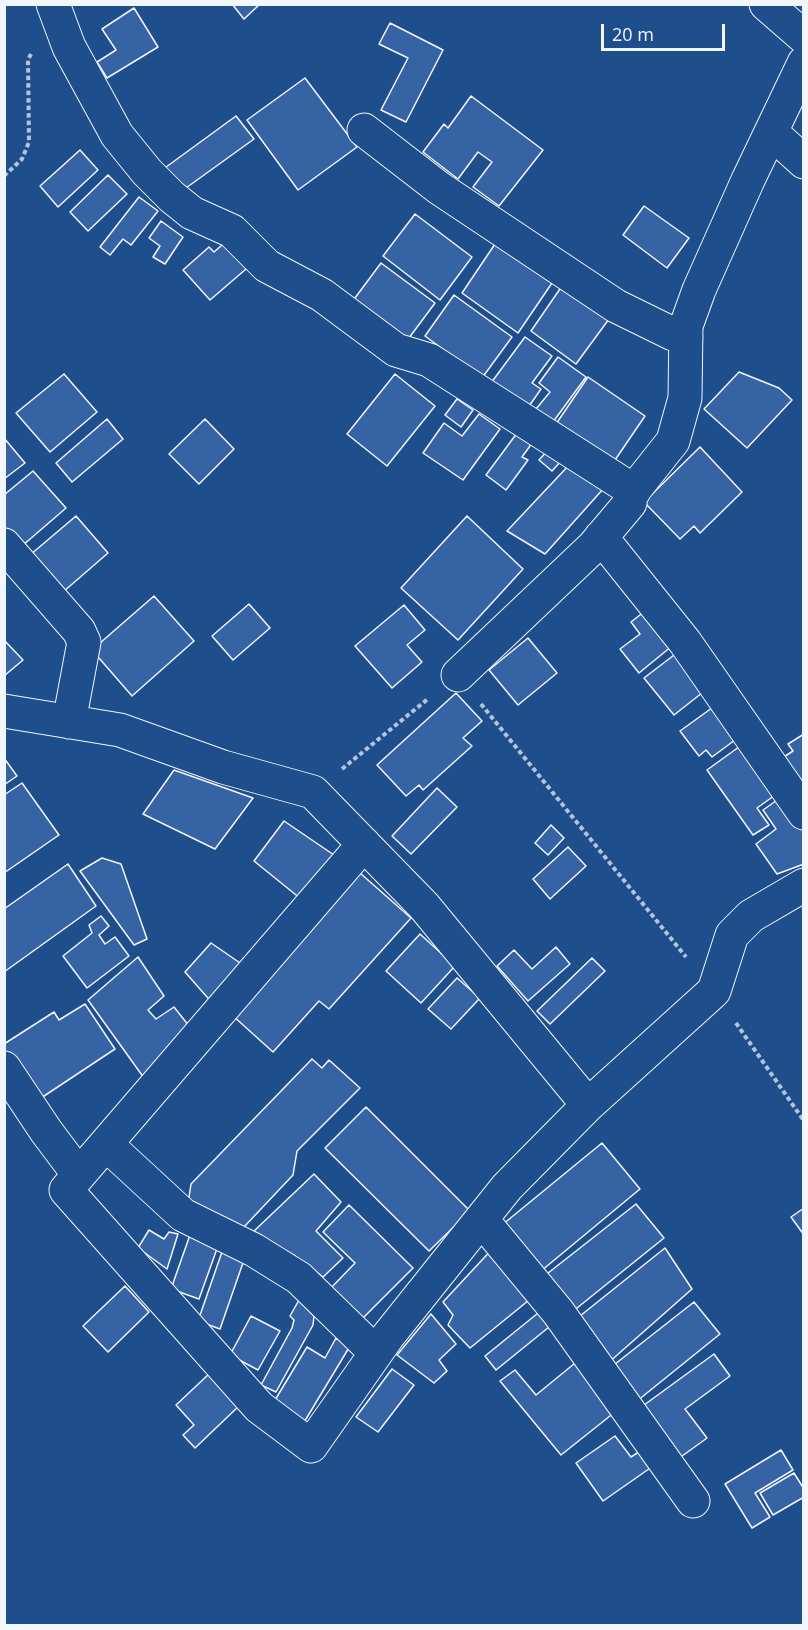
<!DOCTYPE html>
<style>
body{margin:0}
#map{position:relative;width:808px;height:1630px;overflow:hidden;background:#1f4e8c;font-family:"Open Sans",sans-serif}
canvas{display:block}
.frame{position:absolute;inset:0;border:6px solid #f2f6ff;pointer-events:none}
.scale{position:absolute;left:601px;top:24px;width:124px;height:27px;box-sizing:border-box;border:3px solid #f2f6ff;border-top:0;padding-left:8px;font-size:18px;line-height:21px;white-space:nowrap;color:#f2f6ff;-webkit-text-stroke:4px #1f4e8c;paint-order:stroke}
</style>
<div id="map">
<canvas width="808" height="1630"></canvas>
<div class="frame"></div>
<div class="scale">20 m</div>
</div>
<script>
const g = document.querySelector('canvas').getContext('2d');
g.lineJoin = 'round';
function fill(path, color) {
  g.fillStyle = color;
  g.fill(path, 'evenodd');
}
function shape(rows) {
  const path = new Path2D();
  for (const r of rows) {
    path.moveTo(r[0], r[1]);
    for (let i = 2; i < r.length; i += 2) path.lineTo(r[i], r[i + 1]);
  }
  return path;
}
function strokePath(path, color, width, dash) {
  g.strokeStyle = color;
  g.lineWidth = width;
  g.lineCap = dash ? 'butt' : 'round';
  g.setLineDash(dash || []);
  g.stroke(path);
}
const building = shape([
 [232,4,260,4,244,19,232,4],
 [134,8,158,47,107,78,97,62,116,50,102,29,134,8],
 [390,23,443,50,406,122,381,110,408,58,379,44,390,23],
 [305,78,357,147,298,190,247,120,305,78],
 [471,96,543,150,499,206,473,187,492,162,478,152,458,179,423,152,444,124,448,128,471,96],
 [236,116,254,139,179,193,162,170,236,116],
 [80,150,98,170,58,207,40,186,80,150],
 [108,175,127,194,88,231,70,212,108,175],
 [139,197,158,211,131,245,123,239,110,255,100,247,139,197],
 [644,206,689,238,667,268,623,235,644,206],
 [415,214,472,257,440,300,383,256,415,214],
 [161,221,183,237,165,264,153,257,160,246,149,238,161,221],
 [230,238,253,263,210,300,183,270,209,247,214,252,230,238],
 [495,244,552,283,518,333,462,293,495,244],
 [381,263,435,303,403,346,349,306,381,263],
 [562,286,609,319,576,364,531,331,562,286],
 [454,295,512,337,482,378,425,336,454,295],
 [525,337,552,356,532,383,541,389,527,409,491,383,525,337],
 [558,357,586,377,553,422,536,409,550,392,539,383,558,357],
 [739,372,779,388,792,400,747,448,704,409,739,372],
 [64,374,97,412,50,452,16,413,64,374],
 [395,374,435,406,387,466,347,434,395,374],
 [588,377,645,416,613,463,556,424,588,377],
 [457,399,473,410,461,427,445,415,457,399],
 [479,414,500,429,463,480,423,453,444,423,462,436,479,414],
 [107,419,123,439,72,482,56,463,107,419],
 [205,419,234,449,199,484,169,454,205,419],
 [520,429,535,439,522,457,528,460,506,490,486,475,520,429],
 [4,438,25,463,4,479,4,438],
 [700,447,742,492,700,533,694,526,680,539,644,502,700,447],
 [550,448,562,460,552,471,539,460,550,448],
 [571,463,604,488,545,554,507,531,571,463],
 [33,471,66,508,22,546,4,526,4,495,33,471],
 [76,516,108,553,63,592,30,555,76,516],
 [467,516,523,569,458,640,401,588,467,516],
 [154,596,194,641,132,696,92,650,154,596],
 [249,604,270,628,233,660,212,636,249,604],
 [404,605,425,630,407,645,422,662,392,688,355,646,404,605],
 [645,611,672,646,639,673,620,649,640,634,631,622,645,611],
 [528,638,557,673,518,705,489,670,528,638],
 [4,640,23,660,4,676,4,640],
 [678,652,707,689,674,715,644,678,678,652],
 [456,693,482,721,463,738,472,746,423,790,419,785,406,796,377,765,456,693],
 [716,705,739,737,712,757,706,750,699,756,680,731,716,705],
 [804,734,804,795,776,762,793,751,788,744,804,734],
 [743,744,778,793,757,808,769,825,753,835,707,770,743,744],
 [4,758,17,776,4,785,4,758],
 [174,770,253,798,215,849,143,814,174,770],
 [22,783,59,835,4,873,4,795,22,783],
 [437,788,457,807,411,854,392,836,437,788],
 [783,796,804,826,804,864,777,874,756,844,776,829,763,810,783,796],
 [284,821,334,855,301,899,254,861,284,821],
 [551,825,564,838,548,855,535,843,551,825],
 [568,847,586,866,550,899,533,879,568,847],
 [102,858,121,864,147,939,134,945,80,871,102,858],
 [68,864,96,906,4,972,4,909,68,864],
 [360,873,411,918,329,1009,319,1001,273,1052,232,1015,360,873],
 [101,916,109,926,99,935,105,944,115,937,129,956,87,988,63,956,92,933,89,925,101,916],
 [420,934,455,966,421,1003,386,971,420,934],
 [211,943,246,967,214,1005,185,972,211,943],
 [556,947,570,964,528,1001,497,966,514,950,532,969,556,947],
 [138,957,164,996,148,1010,156,1019,174,1007,189,1026,144,1078,88,1000,138,957],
 [592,958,605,971,550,1024,537,1011,592,958],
 [457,978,480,998,451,1029,428,1009,457,978],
 [85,1004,115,1049,38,1100,4,1050,4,1044,54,1012,59,1020,85,1004],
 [312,1059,322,1068,329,1060,360,1088,297,1151,293,1175,243,1228,188,1204,191,1184,312,1059],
 [366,1107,470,1211,429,1251,325,1148,366,1107],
 [602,1143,640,1189,541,1271,502,1225,602,1143],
 [314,1174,341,1202,316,1231,343,1258,323,1277,294,1255,269,1245,254,1231,314,1174],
 [636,1204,664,1238,572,1312,543,1277,636,1204],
 [349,1205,413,1268,362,1319,330,1289,355,1263,323,1232,349,1205],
 [804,1208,804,1235,791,1217,804,1208],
 [149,1230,164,1239,169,1232,178,1234,167,1269,138,1248,149,1230],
 [191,1232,219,1243,199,1299,171,1289,191,1232],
 [495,1246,534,1296,470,1348,448,1325,453,1315,443,1302,495,1246],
 [665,1248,692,1289,607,1364,575,1320,665,1248],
 [223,1249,245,1257,220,1329,198,1321,223,1249],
 [125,1286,149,1312,108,1352,83,1326,125,1286],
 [299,1300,314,1316,313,1325,276,1392,261,1385,292,1328,294,1320,290,1316,299,1300],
 [694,1302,720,1334,637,1401,610,1368,694,1302],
 [543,1309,554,1323,496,1370,485,1356,543,1309],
 [431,1314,456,1344,439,1360,447,1371,434,1383,397,1355,431,1314],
 [251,1316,280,1331,258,1370,230,1355,251,1316],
 [336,1338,350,1346,303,1424,272,1405,307,1347,325,1358,336,1338],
 [714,1354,730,1376,685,1409,707,1438,678,1459,640,1408,714,1354],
 [580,1359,620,1408,561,1455,500,1381,515,1370,536,1395,580,1359],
 [392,1369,414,1385,378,1432,356,1417,392,1369],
 [210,1373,240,1405,195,1448,183,1435,194,1425,176,1405,210,1373],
 [615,1436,631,1457,645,1448,656,1464,603,1501,576,1463,615,1436],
 [781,1450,793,1470,755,1493,770,1517,752,1528,725,1484,781,1450],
 [794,1473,804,1489,804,1497,773,1515,760,1493,794,1473]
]);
fill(building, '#3563a3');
strokePath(building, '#f2f6ff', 1.5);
const minor = shape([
 [53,4,69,47,117,135,147,172,172,197,192,213,232,231,267,266,322,295,396,350,429,360,634,491],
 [766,4,804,37],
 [364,130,439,188,616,306,673,334,686,337],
 [772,133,804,162],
 [601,537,685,642,804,813],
 [4,545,79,631,84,642,69,722],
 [458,675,593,547,630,503,631,494,673,441,685,398,686,326,699,290,748,180,804,63],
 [4,711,120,730,223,767,313,792,424,906,588,1105],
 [364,844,66,1190,259,1407,311,1446,388,1336,507,1187,588,1105,714,991,732,935,751,916,804,885],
 [4,1068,46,1131,79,1175],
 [106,1144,183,1215,254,1250,299,1278,376,1353],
 [482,1220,558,1312,693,1501]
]);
strokePath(minor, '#f2f6ff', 35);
strokePath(shape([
 [4,176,22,159,29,142,28,60,31,54],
 [481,704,686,957],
 [342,769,429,698],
 [736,1023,804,1121]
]), '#b3c4dc', 4, [4.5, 3]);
strokePath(minor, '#1f4e8c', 33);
</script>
